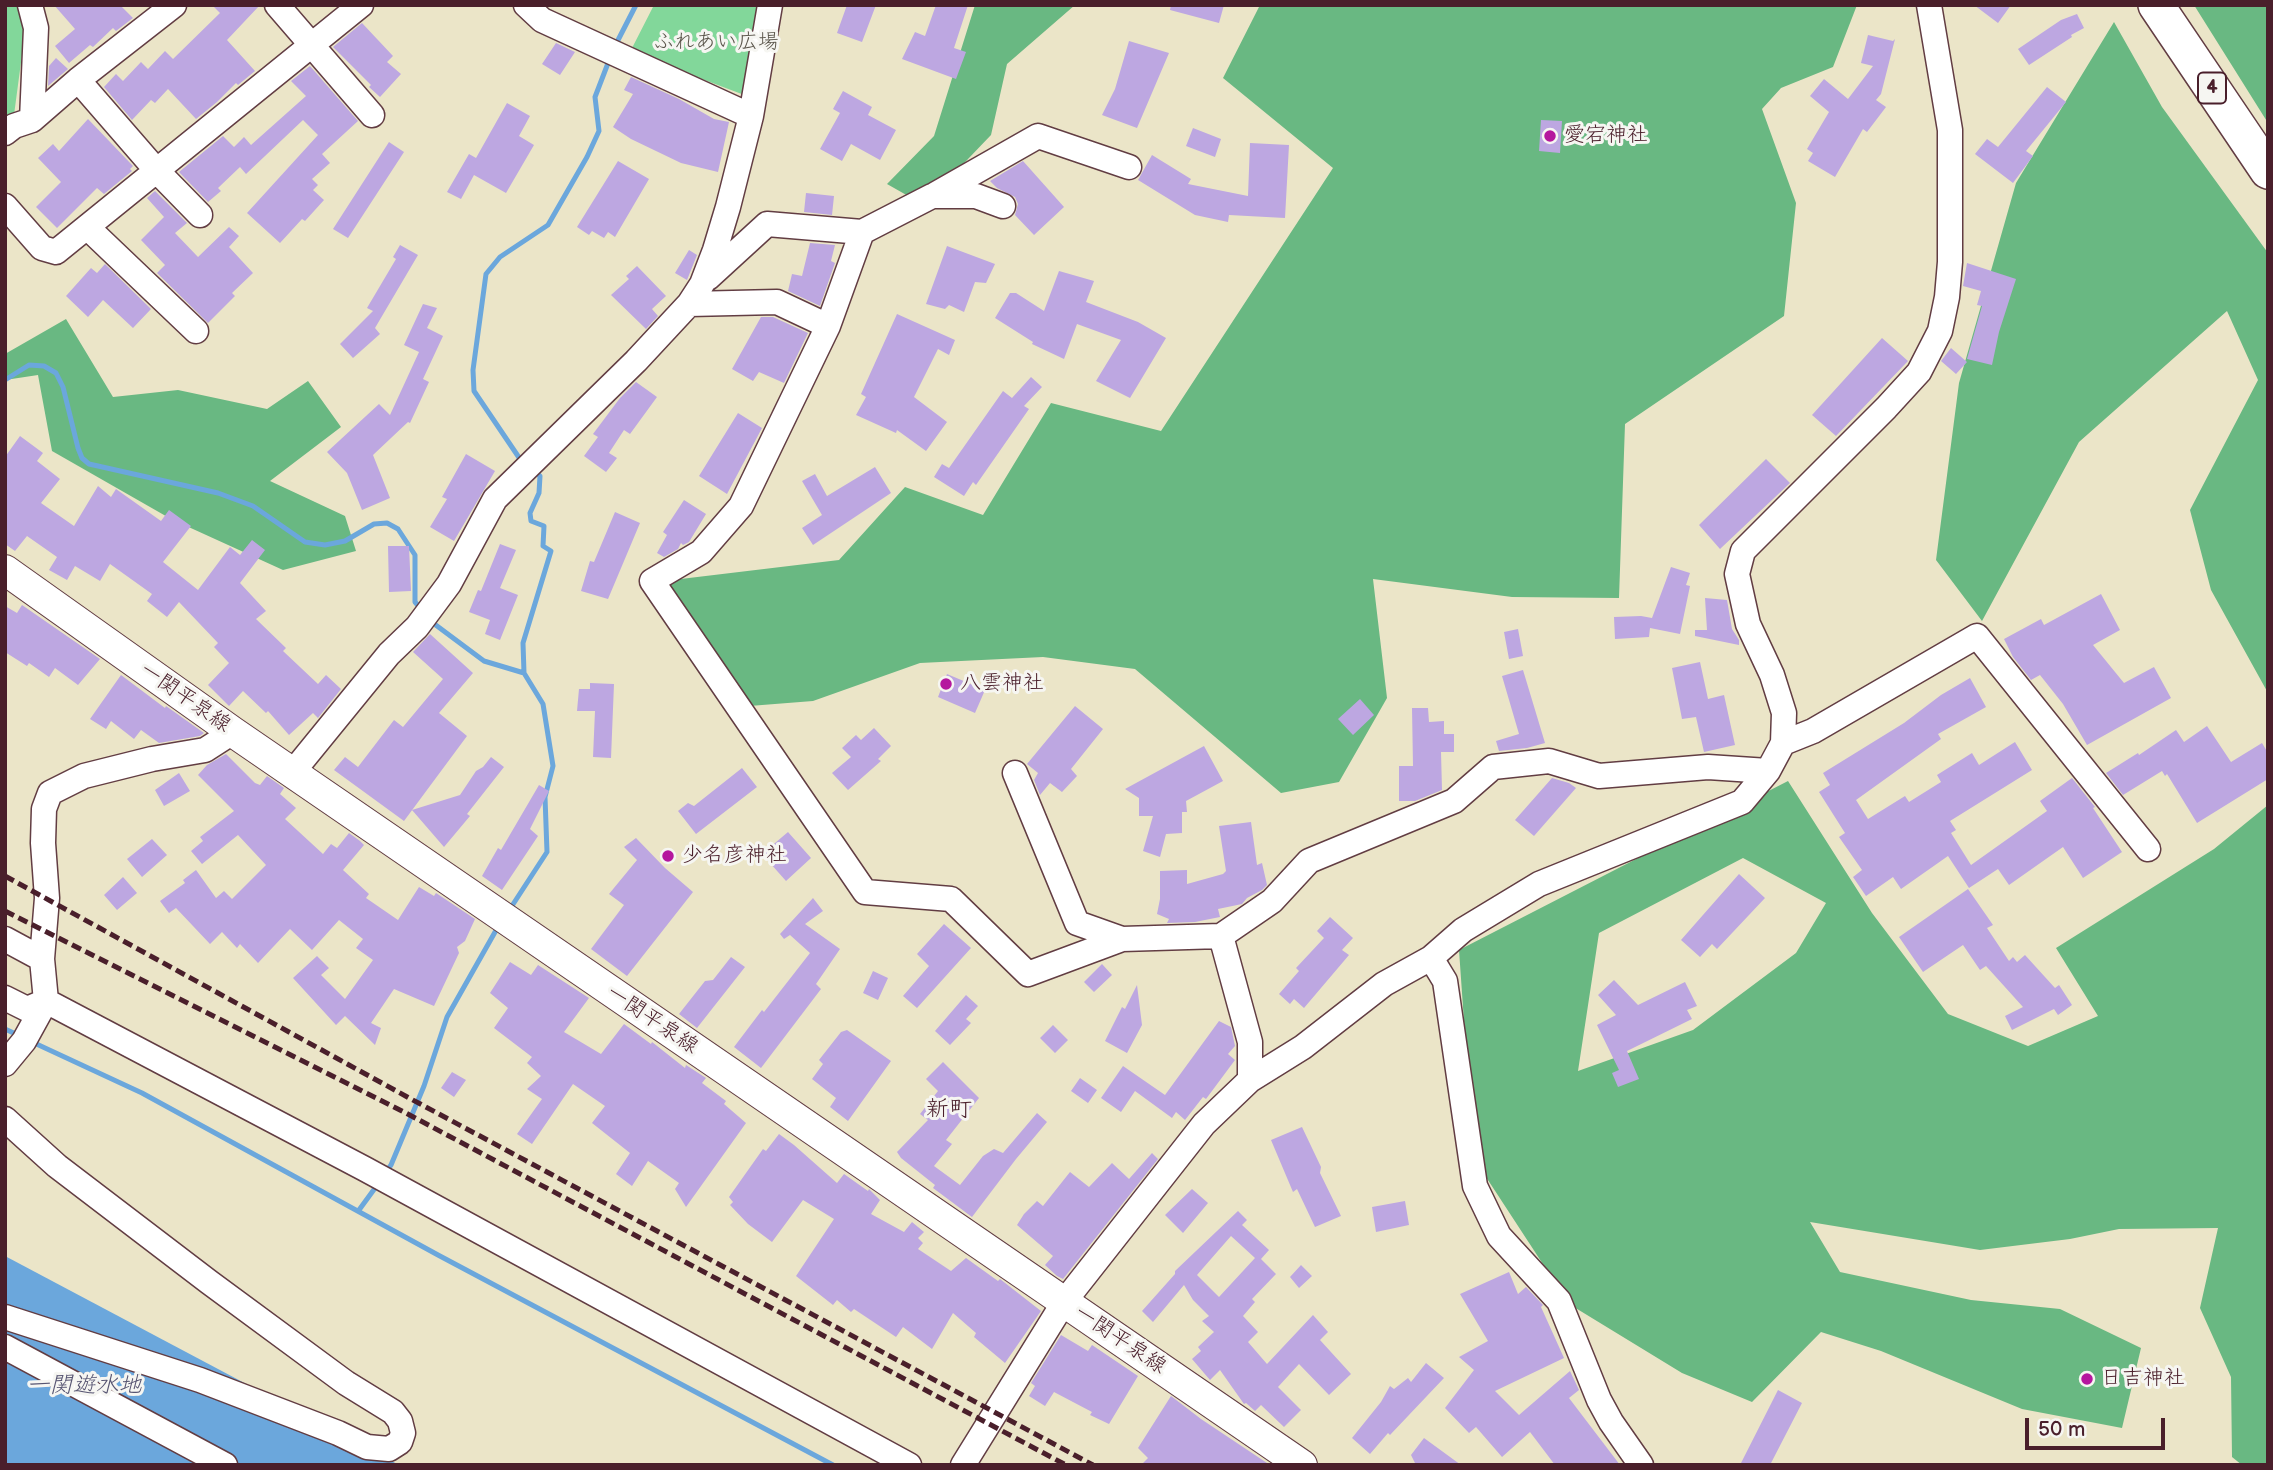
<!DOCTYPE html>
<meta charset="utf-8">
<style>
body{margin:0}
#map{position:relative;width:2273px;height:1470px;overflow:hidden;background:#ebe5c8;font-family:"Balsamiq Sans",sans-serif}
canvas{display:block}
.frame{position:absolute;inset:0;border:7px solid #4a1f2b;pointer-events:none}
.scale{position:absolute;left:2025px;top:1418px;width:140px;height:32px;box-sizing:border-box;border:4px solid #4a1f2b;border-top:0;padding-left:9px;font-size:21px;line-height:24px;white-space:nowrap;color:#4a1f2b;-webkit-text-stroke:5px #f6f6f2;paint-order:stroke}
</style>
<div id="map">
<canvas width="2273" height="1470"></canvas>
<div class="frame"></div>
<div class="scale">50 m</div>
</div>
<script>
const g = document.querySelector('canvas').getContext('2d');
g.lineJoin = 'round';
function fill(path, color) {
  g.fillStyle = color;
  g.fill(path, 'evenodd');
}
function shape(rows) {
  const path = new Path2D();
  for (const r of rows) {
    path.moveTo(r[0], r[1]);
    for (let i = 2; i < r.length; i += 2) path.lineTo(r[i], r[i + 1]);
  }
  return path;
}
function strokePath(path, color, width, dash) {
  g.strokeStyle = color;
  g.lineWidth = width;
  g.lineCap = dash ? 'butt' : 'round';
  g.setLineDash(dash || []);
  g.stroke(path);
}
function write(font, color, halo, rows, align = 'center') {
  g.font = font + ' "Balsamiq Sans","Klee One",sans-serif';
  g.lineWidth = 6;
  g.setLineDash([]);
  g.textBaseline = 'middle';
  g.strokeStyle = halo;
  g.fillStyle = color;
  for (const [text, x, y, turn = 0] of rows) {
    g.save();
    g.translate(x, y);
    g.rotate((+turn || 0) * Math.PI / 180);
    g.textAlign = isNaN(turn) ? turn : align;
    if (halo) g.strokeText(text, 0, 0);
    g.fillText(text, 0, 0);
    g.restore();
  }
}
fill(shape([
 [5,5,20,5,25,32,14,115,5,120],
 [654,5,762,5,747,96,630,52]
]), '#82d79a');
fill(shape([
 [975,5,1075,5,1007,64,991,135,924,205,887,184,934,136],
 [1260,5,1857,5,1833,67,1781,88,1762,109,1796,203,1784,316,1625,424,1619,598,1512,597,1373,579,1387,698,1339,782,1281,793,1135,669,1043,657,920,663,813,701,724,708,664,581,839,560,905,487,983,515,1051,403,1161,431,1333,168,1223,78],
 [2194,5,2268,5,2268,124,2268,123],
 [2114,22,2162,107,2268,253,2268,693,2211,590,2190,510,2258,380,2227,311,2079,442,1982,621,1936,560,1959,383,2016,183],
 [66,319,113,397,178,390,267,409,308,381,341,427,270,481,345,516,356,551,283,570,171,519,52,451,38,375,5,380,5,354],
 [1788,781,1872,913,1948,1014,2028,1046,2098,1016,2056,948,2214,849,2268,805,2268,1465,2242,1465,2232,1457,2231,1377,2200,1308,2218,1228,2119,1229,2070,1239,1980,1250,1810,1222,1840,1272,1971,1300,2060,1309,2141,1348,2122,1428,2022,1409,1881,1351,1821,1332,1752,1402,1682,1373,1569,1304,1486,1177,1467,1064,1459,950],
 [1743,858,1826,903,1796,953,1693,1030,1578,1071,1599,933]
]), '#69b882');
fill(shape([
 [5,1256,399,1465,5,1465]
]), '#6ba7dc');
strokePath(shape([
 [615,46,636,5],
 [5,380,29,365,44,366,56,373,63,387,78,448,82,458,89,464,218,493,253,506,305,542,325,545,345,541,374,524,387,523,398,529,415,555,415,602,421,609],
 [522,462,474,391,473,370,486,274,500,257,548,225,587,157,599,131,595,97,610,58],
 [429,620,484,661,524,673,543,704,553,766,545,797,547,852,508,912],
 [524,673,523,643,551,551,543,546,544,526,531,521,530,513,539,493,540,476,532,470],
 [5,1029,18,1035],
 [30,1041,142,1093,438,1255,833,1465],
 [385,1173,391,1165,424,1086,447,1017,499,925],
 [359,1210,378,1184]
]), '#6ba7dc', 5);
fill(shape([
 [54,5,120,5,133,18,116,31,113,28,93,47,90,45,69,63,55,46,75,29],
 [212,5,260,5,227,40,255,71,238,85,236,83,217,102,196,119,168,89,155,103,151,100,132,120,104,87,116,74,123,81,141,62,148,69,165,51,173,59,220,13],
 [847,5,876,5,862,42,837,33],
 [936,5,968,5,954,48,966,52,956,79,902,59,915,32,925,36],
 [1171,5,1224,5,1219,23,1170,10],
 [1974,5,2011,5,1998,23],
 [2077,14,2084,28,2071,35,2072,37,2029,65,2018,49,2061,20],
 [362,23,393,56,387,62,401,74,380,97,369,87,371,85,333,47],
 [1868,35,1893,41,1895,39,1881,94,1876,100,1886,107,1867,132,1863,129,1835,177,1808,161,1813,153,1807,149,1829,112,1810,96,1824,79,1848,99,1873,66,1861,63],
 [1129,41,1169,53,1137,128,1102,115,1115,89],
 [556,43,575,52,560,75,542,64],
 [56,58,68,69,48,86,49,66],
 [310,66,358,121,322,154,330,163,312,179,318,185,313,190,324,200,305,221,302,219,280,243,247,213,318,135,303,120,246,174,240,167,218,188,221,191,208,202,179,172,223,136,234,147,244,137,251,145,306,96,291,81],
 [631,77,679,99,714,119,729,122,718,172,681,163,631,139,613,127,633,94,624,90],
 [2047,87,2066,102,2026,151,2033,156,2013,183,1975,154,1987,139,1998,147],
 [843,91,872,107,868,115,896,130,880,160,851,144,842,161,820,149,840,113,833,109],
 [507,103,530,116,519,136,534,145,506,193,474,175,461,199,447,192,469,154,476,158],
 [88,119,133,166,130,169,132,171,104,194,97,188,57,228,36,207,61,182,38,158,53,144,59,151],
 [1541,120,1562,121,1560,153,1539,151],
 [1193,128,1221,139,1215,157,1186,146],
 [389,142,404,152,348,238,333,229],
 [1250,143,1289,145,1285,218,1229,215,1228,222,1195,215,1138,180,1152,155,1191,179,1188,184,1248,196],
 [618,161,649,179,615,237,608,232,604,238,592,231,589,235,577,227],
 [1023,161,1064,207,1034,235,1015,215,1018,204,1015,197,997,188,990,181],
 [155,191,187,223,175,233,198,257,229,227,239,236,229,247,253,273,232,293,235,296,208,323,157,273,165,265,141,240,164,217,147,198],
 [806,193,834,196,832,215,804,212],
 [810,243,835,245,831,261,835,263,820,306,788,291,792,274,802,276],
 [400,245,418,255,375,328,380,334,353,358,340,344,373,311,367,308,396,259,393,257],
 [947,246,995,264,986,283,975,282,964,312,949,305,945,309,926,304],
 [689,250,697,255,687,280,675,273],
 [1967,263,2016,279,1999,332,1992,365,1967,359,1982,306,1977,305,1981,291,1963,286],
 [105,264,151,309,133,328,103,300,88,317,66,296,91,268,97,273],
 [637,266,666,296,652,309,658,316,646,329,611,295,629,279,626,276],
 [1059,271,1094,281,1086,302,1138,322,1166,338,1130,398,1096,381,1121,340,1077,324,1064,359,1032,344,1033,342,995,318,1010,293,1016,293,1044,311],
 [423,304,437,308,427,328,443,336,423,379,429,382,410,423,408,422,373,455,390,498,362,510,347,473,327,452,379,404,390,415,419,352,404,345],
 [897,314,955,340,949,355,938,349,914,397,947,422,926,451,897,430,896,433,856,415,866,397,861,394],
 [761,317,773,317,808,333,784,383,759,372,753,381,732,369],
 [1882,338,1908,361,1836,436,1812,415],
 [1951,348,1967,362,1956,374,1941,361],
 [1031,377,1042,387,1024,406,1029,409,976,485,973,482,964,496,934,477,942,464,949,468,1003,391,1012,398],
 [636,382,657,397,630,434,624,430,609,453,617,458,606,472,584,456,598,437,593,434,620,398],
 [738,413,762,428,727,494,699,476],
 [20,436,43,453,37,461,60,479,41,503,74,526,98,486,111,497,116,489,161,521,169,510,191,526,163,562,198,590,230,547,240,555,252,540,265,550,240,583,266,611,256,619,286,648,283,651,318,684,326,675,341,689,318,718,313,713,289,735,268,711,266,713,243,691,229,706,208,685,229,663,214,647,218,643,179,602,167,617,147,601,152,594,110,564,100,581,75,566,67,580,49,570,57,557,27,536,15,551,5,544,5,457],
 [466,454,495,471,454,541,430,527,447,499,442,497],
 [1766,459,1790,483,1720,549,1699,525],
 [875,467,891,493,813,545,802,528,822,515,802,481,815,474,827,496],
 [684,500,706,514,689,542,683,545,681,543,678,549,664,557,657,553,667,535,663,532],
 [615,512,640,523,608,599,581,591,590,561,594,562],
 [500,544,516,550,500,588,518,595,500,640,485,634,490,620,469,612,478,590,481,591],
 [388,546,409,546,411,591,389,592],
 [1671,567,1690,573,1686,585,1690,586,1680,634,1650,628,1649,637,1615,639,1614,617,1641,616,1652,618],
 [2101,594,2120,630,2093,645,2124,683,2154,667,2171,698,2087,745,2063,704,2040,675,2031,680,2013,657,2004,639,2041,619,2044,625],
 [1705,598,1727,600,1732,629,1739,640,1739,645,1695,636,1695,630,1707,630],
 [22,605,100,659,78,685,55,668,49,677,29,663,27,666,5,652,5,606,17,613],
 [1518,629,1523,656,1509,659,1504,632],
 [430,634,473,673,439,713,467,736,404,821,334,770,345,757,358,767,394,720,403,727,443,679,413,652],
 [1700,662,1708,699,1724,695,1735,745,1704,752,1696,717,1682,719,1672,668],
 [1523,670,1545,743,1527,748,1499,751,1496,741,1519,734,1502,676],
 [947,674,985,690,975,713,938,697],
 [121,675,165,708,166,706,204,733,200,736,159,743,141,730,134,739,111,721,106,729,90,719],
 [1970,678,1986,707,1938,734,1941,739,1856,800,1868,819,1905,796,1909,802,1941,782,1937,775,1972,753,1979,765,2015,742,2032,770,1950,821,1956,830,1951,833,1971,865,2047,811,2040,801,2072,778,2095,807,2093,808,2122,852,2083,878,2063,847,2009,885,1998,869,1969,888,1948,856,1901,889,1893,877,1866,896,1853,877,1862,870,1839,837,1845,833,1819,792,1830,785,1823,773,1904,723,1941,695],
 [590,683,614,684,611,758,593,757,595,711,577,711,579,689,590,689],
 [1360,699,1374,715,1353,735,1338,719],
 [1075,706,1103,729,1071,769,1077,776,1062,792,1050,783,1040,795,1034,780,1038,773,1027,764],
 [1412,708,1428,708,1429,722,1444,721,1444,734,1454,734,1454,752,1441,752,1442,790,1415,801,1399,801,1399,766,1413,766],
 [2207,726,2231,762,2262,743,2268,753,2268,779,2197,823,2167,774,2165,776,2162,771,2123,795,2106,773,2138,753,2139,755,2176,730,2184,742],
 [874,728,891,746,878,759,881,761,848,790,832,773,851,757,842,748,856,735,861,740],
 [1204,746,1223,781,1186,801,1187,812,1182,812,1182,833,1166,834,1160,857,1143,851,1153,816,1139,816,1139,798,1125,789],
 [226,754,255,783,260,785,267,776,284,788,280,794,296,808,285,819,323,854,331,844,337,848,349,833,360,841,364,845,343,870,369,894,366,898,398,920,419,887,434,896,436,893,475,919,465,941,457,947,459,953,434,1006,394,989,371,1023,381,1028,375,1045,345,1016,336,1025,293,978,317,956,329,968,321,975,345,999,373,960,356,948,363,939,339,920,312,950,290,929,258,963,240,944,237,948,222,932,210,944,176,908,169,913,160,901,185,883,183,880,196,870,216,898,224,891,232,899,266,865,238,835,202,864,191,851,203,841,200,837,234,811,198,775,207,765],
 [491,757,504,767,467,814,470,816,444,847,412,810,460,795,476,771,483,767],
 [742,768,757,787,696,834,678,811,688,803,694,806],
 [179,773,190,791,164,806,155,790],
 [1552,778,1569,783,1576,788,1534,836,1515,820],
 [539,785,549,791,530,829,538,836,502,890,482,876,498,848,501,850],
 [1251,822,1257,865,1262,863,1267,885,1262,890,1247,898,1242,904,1218,909,1220,917,1195,922,1167,923,1169,919,1157,914,1160,899,1160,871,1187,870,1187,884,1223,874,1226,871,1219,826],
 [788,832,811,858,786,881,762,854],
 [636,838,665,868,693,892,627,976,591,949,624,905,609,894,637,860,624,847],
 [152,839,167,855,142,877,127,859],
 [1739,874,1765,898,1717,949,1712,944,1700,957,1681,940],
 [123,877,137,893,117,910,104,895],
 [1968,889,1993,925,1987,928,2009,961,2013,957,2017,962,2025,955,2055,988,2059,985,2072,1005,2058,1015,2054,1009,2012,1030,2005,1016,2023,1007,1986,966,1980,970,1963,945,1923,972,1899,937],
 [813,898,823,911,805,924,840,949,816,984,821,989,761,1068,734,1047,762,1010,764,1012,810,953,790,935,784,939,780,934],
 [1330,917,1353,938,1342,950,1349,955,1304,1008,1294,999,1290,1004,1279,994,1299,971,1296,968,1324,938,1317,931],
 [944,924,971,948,917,1008,903,996,929,966,917,954],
 [731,957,745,967,697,1028,679,1014,705,981,713,980],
 [510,962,531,975,538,965,589,998,564,1032,601,1054,624,1024,651,1044,652,1042,685,1068,686,1065,706,1078,702,1083,726,1101,724,1104,746,1123,686,1207,675,1189,679,1183,648,1161,632,1186,616,1174,630,1153,592,1123,605,1106,573,1084,532,1144,517,1134,542,1099,527,1089,541,1076,527,1063,532,1057,494,1028,508,1008,490,993],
 [1102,964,1112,975,1094,992,1084,982],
 [873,971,888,978,878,1000,863,993],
 [1614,980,1638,1005,1685,982,1697,1006,1687,1010,1692,1019,1627,1051,1639,1079,1618,1087,1612,1073,1619,1070,1597,1025,1616,1015,1598,995],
 [1137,985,1142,1025,1127,1053,1105,1041,1122,1007,1125,1009],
 [966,995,978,1006,966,1019,971,1023,950,1045,935,1031],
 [1219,1021,1231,1027,1235,1046,1228,1054,1235,1060,1206,1099,1203,1097,1185,1120,1176,1112,1172,1118,1135,1091,1121,1112,1101,1098,1123,1066,1165,1095],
 [1053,1025,1068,1040,1055,1053,1040,1038],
 [847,1030,891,1061,848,1121,830,1107,836,1098,812,1079,823,1064,819,1060,841,1032],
 [943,1062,979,1098,946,1140,952,1144,934,1166,960,1185,983,1156,994,1149,1003,1153,1037,1113,1047,1122,1016,1159,972,1217,933,1188,935,1185,901,1158,897,1152,928,1120,920,1114,938,1091,926,1079],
 [452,1072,466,1080,454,1097,441,1088],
 [1080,1078,1097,1090,1088,1103,1071,1091],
 [1302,1127,1321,1167,1320,1173,1341,1216,1315,1227,1297,1189,1293,1192,1271,1140],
 [779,1134,794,1145,837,1183,844,1174,868,1191,869,1189,880,1200,871,1214,904,1232,912,1222,924,1232,918,1238,923,1243,918,1249,951,1271,966,1258,998,1281,1000,1279,1041,1311,1005,1363,974,1337,976,1333,953,1313,932,1349,903,1327,896,1337,854,1309,851,1312,837,1300,833,1305,796,1276,834,1219,803,1200,772,1242,748,1224,730,1205,733,1202,729,1197,763,1149,766,1151],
 [1152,1153,1158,1159,1063,1279,1057,1276,1045,1265,1053,1256,1017,1225,1024,1214,1037,1201,1043,1206,1070,1172,1089,1187,1112,1163,1129,1179],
 [1192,1189,1208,1203,1183,1233,1165,1215],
 [1405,1201,1409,1225,1376,1232,1372,1207],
 [1238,1211,1247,1220,1242,1225,1269,1250,1261,1259,1276,1274,1252,1299,1255,1302,1243,1316,1258,1332,1248,1342,1267,1364,1313,1315,1328,1332,1320,1340,1351,1374,1329,1395,1299,1364,1278,1387,1301,1410,1284,1427,1261,1405,1255,1411,1246,1403,1244,1404,1220,1370,1210,1380,1192,1359,1201,1351,1198,1347,1214,1332,1202,1321,1209,1316,1193,1300,1184,1285,1153,1322,1142,1311,1175,1274,1175,1271],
 [1231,1236,1255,1258,1219,1297,1197,1275],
 [1301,1265,1312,1276,1299,1288,1290,1277],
 [1509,1272,1518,1294,1526,1287,1543,1305,1541,1307,1564,1358,1495,1391,1519,1415,1570,1371,1579,1390,1569,1398,1620,1465,1555,1465,1530,1432,1502,1457,1476,1427,1469,1433,1445,1408,1474,1370,1459,1357,1488,1341,1460,1294],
 [1061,1335,1088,1351,1092,1345,1138,1376,1109,1424,1090,1415,1092,1412,1054,1392,1045,1406,1029,1396,1035,1386,1031,1383],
 [1426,1363,1444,1378,1390,1435,1388,1433,1370,1454,1352,1438,1381,1402,1390,1386,1394,1389,1408,1378,1411,1382],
 [1778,1390,1802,1403,1770,1465,1740,1465],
 [1171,1396,1201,1419,1270,1465,1141,1465,1148,1458,1138,1448],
 [1424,1438,1461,1465,1416,1465,1411,1455]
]), '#bda7e1');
const minor = shape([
 [30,5,36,28,32,120],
 [277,5,372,115],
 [526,5,542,20,751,116],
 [78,80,157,171,200,215],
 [5,133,14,126,32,120,78,80,174,5],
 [936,194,1038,136,1129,167],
 [5,206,42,248,56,252,361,5],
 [88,228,196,331],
 [708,278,767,224,862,232,932,196,976,196,1003,206],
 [689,304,777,302,828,326,862,232],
 [828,326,741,506,701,552,652,581,865,892,951,899,1028,974,1122,939,1221,936],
 [1783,743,1813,731,1977,636,2148,849],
 [292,773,389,654,417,627,449,584,495,499,636,361,689,304,702,284,715,250,728,207,751,116,770,5],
 [1015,773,1077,923,1122,939],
 [5,939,42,959],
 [1431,958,1445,981,1475,1186,1499,1236,1559,1301,1599,1400,1611,1422,1641,1465],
 [5,998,27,1009,46,1001,365,1169,909,1465],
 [5,1064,24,1041,46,1001,42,959,47,898,43,843,44,809,50,793,84,776,152,759,205,750,233,732],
 [1250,1080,1250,1042,1221,936,1272,901,1309,861,1454,801,1493,767,1549,761,1599,776,1708,767,1768,771],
 [5,1119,57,1166,209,1282,346,1383,393,1412,400,1421,403,1433,400,1442,389,1449,367,1447,338,1433,200,1380,5,1317],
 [5,1347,225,1465],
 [963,1465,1064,1302,1204,1124,1250,1080,1303,1047,1384,984,1431,958,1463,930,1539,884,1742,802,1768,771,1783,743,1784,713,1772,675,1748,624,1737,574,1743,551,1886,408,1919,372,1940,331,1947,297,1950,262,1950,130,1929,5]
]);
const major = shape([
 [5,570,233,732,1302,1465]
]);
const highway = shape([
 [2156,5,2268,171]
]);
strokePath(minor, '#623d43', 27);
strokePath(major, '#623d43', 32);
strokePath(highway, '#623d43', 38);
strokePath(minor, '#fff', 24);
strokePath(major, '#fff', 30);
strokePath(highway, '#fff', 35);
strokePath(shape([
 [5,876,411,1099,1093,1465],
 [5,911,404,1112,1066,1465]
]), '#4a1f2b', 5, [10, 5]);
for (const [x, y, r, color] of [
 [1550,136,7,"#b5179e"],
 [946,684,7,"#b5179e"],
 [668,856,7,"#b5179e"],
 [2087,1379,7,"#b5179e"]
]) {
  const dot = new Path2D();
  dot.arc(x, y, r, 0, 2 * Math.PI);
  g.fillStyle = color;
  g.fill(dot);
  strokePath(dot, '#f6f6f2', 2.5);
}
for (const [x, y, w] of [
 [2212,88,28]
]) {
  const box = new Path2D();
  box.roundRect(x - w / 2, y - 15.5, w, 31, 5);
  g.fillStyle = '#f6f6f2';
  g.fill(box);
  strokePath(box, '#4a1f2b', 2);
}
write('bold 19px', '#4a1f2b', null, [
 ["4",2212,88]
]);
write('21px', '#5b564c', '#f6f6f2', [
 ["ふれあい広場",716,43]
]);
write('21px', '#4a1f2b', '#f6f6f2', [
 ["愛宕神社",1564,136],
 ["八雲神社",960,684],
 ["少名彦神社",682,856],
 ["日吉神社",2101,1379]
], 'left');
write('21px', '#4a1f2b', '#f6f6f2', [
 ["一関平泉線",185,698,35],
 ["一関平泉線",652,1020,34],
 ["一関平泉線",1120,1340,34]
]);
write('23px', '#4a1f2b', '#f6f6f2', [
 ["新町",949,1110]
]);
write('italic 23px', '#575572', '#f6f6f2', [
 ["一関遊水地",84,1386]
]);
</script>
